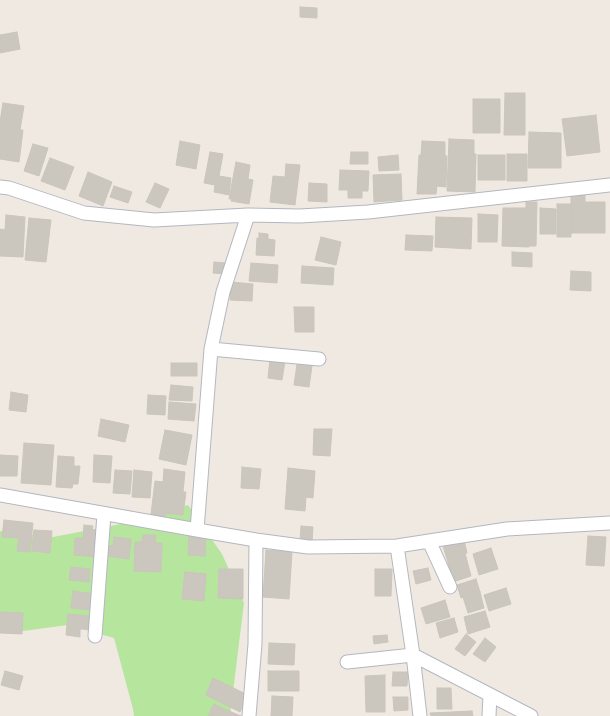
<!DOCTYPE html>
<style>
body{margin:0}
canvas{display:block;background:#efe9e1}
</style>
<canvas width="610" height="716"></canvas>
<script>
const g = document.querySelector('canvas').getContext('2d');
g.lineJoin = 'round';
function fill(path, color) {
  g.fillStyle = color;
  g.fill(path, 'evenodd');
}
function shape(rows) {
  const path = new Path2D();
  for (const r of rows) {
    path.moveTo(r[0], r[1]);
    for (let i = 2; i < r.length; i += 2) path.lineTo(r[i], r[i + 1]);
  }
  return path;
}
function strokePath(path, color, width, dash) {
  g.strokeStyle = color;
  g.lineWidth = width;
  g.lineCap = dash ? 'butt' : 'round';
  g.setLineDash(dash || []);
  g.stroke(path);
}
fill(shape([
 [188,505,222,554,244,603,230,716,134,716,133,709,114,638,68,625,23,631,0,623,0,531,53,537,121,524]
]), '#b6e59e');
const building = shape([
 [300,7,317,8,317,18,300,17,300,7],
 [17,32,20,49,0,53,0,35,17,32],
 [505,93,525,93,525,135,504,135,505,93],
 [473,99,500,99,500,133,473,133,473,99],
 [3,103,24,106,20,130,23,130,19,162,0,159,0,122,3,103],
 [596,115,600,152,567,156,562,119,596,115],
 [529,132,561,133,561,168,528,168,529,132],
 [449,139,474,140,474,154,476,154,475,192,447,191,449,139],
 [180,141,200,145,196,169,176,165,180,141],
 [422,141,445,142,445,156,447,156,446,187,437,186,436,194,417,194,419,155,421,155,422,141],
 [33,144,48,148,39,176,24,171,33,144],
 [210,152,223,154,219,176,231,178,229,195,214,192,215,185,204,183,210,152],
 [351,152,368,152,368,164,350,164,351,152],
 [507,154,527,154,527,181,507,181,507,154],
 [398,155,399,170,379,171,378,157,398,155],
 [478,155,505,155,505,180,478,180,478,155],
 [50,158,74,167,65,190,41,181,50,158],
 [236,162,250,165,248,179,253,180,249,204,231,201,232,199,229,199,236,162],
 [286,164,300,165,295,205,270,202,273,176,285,177,286,164],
 [340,170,369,171,368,191,362,191,362,198,348,198,348,190,339,190,340,170],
 [88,172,112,182,103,206,79,196,88,172],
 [401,174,402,200,374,202,373,175,401,174],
 [155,183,169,189,160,208,146,202,155,183],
 [309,183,327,184,327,202,308,201,309,183],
 [114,186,132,192,128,203,110,197,114,186],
 [571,195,585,195,585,202,605,202,605,233,571,233,571,195],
 [526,202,537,202,536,246,529,246,529,247,502,246,503,208,526,208,526,202],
 [557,204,571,204,571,237,557,237,557,204],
 [540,208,556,209,556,234,540,234,540,208],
 [478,214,498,215,497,242,478,242,478,214],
 [6,215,25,217,23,257,0,256,0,229,5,230,6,215],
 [436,217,472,218,471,249,435,247,436,217],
 [29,218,51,220,46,262,25,260,29,218],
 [259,233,268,234,268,239,275,240,274,256,256,255,257,238,259,238,259,233],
 [406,235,433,236,432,251,405,250,406,235],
 [321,237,341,242,336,265,315,260,321,237],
 [512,252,532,253,532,267,512,266,512,252],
 [214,262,227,263,226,274,213,273,214,262],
 [251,263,278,265,277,283,249,281,251,263],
 [302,266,334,268,333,285,301,283,302,266],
 [571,271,591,272,591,291,570,290,571,271],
 [231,282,253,284,252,301,230,300,231,282],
 [294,307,314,307,314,332,295,332,294,307],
 [270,359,285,361,282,380,268,378,270,359],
 [171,363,197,363,197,376,171,376,171,363],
 [297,364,312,366,309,387,294,385,297,364],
 [171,385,193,387,192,401,169,400,171,385],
 [11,392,28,395,26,412,9,410,11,392],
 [148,395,166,396,165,415,147,414,148,395],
 [169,402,196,404,194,421,168,419,169,402],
 [101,419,129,425,125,442,98,436,101,419],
 [314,429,332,429,330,456,313,455,314,429],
 [165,430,192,435,186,465,159,459,165,430],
 [24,443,54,445,51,485,21,483,24,443],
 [0,455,18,456,17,476,0,476,0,455],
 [94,455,112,456,110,483,93,482,94,455],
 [58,456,74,457,74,466,80,466,78,484,73,484,72,488,56,487,58,456],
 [242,467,261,469,259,489,241,488,242,467],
 [288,468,315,471,313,498,306,497,305,511,285,509,288,468],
 [164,469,185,472,183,492,186,492,183,515,166,513,166,516,151,514,155,481,163,482,164,469],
 [115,470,132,471,130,494,113,493,115,470],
 [134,470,152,472,150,498,132,497,134,470],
 [4,520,33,523,30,552,17,551,19,538,2,537,4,520],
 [84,525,93,526,92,530,100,530,98,557,74,555,75,538,83,538,84,525],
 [301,526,313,527,312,542,300,541,301,526],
 [34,530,52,531,50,553,32,551,34,530],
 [143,535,156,535,155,543,162,543,161,572,134,571,135,542,142,542,143,535],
 [189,535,206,536,205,556,188,555,189,535],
 [588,536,606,537,604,566,586,565,588,536],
 [114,537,131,539,129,559,105,556,106,545,113,546,114,537],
 [464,540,467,553,447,559,443,546,464,540],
 [491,548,498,569,479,575,473,554,491,548],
 [266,550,292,552,289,599,263,597,266,550],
 [465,553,471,576,453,582,447,559,465,553],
 [71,567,90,569,89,582,69,580,71,567],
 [428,568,431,580,416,584,413,571,428,568],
 [219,569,243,569,243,599,218,598,219,569],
 [375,569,392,569,391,596,375,596,375,569],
 [185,572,206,574,204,601,182,599,185,572],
 [476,579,480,592,461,598,457,585,476,579],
 [506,588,511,604,489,611,484,595,506,588],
 [73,591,94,594,92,610,71,608,73,591],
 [480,592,484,608,468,613,463,597,480,592],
 [445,600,450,617,426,624,421,608,445,600],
 [485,611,490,627,468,634,464,617,485,611],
 [0,612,23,613,22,634,0,633,0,612],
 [68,614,89,616,88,629,80,629,80,637,66,635,68,614],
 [454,618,458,632,440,638,436,623,454,618],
 [466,634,476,642,465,656,455,649,466,634],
 [387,635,388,642,374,644,373,636,387,635],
 [485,638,496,647,485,662,473,654,485,638],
 [269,643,295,644,294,665,268,664,269,643],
 [5,671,23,676,19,690,1,685,5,671],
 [268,671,299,671,299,691,268,691,268,671],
 [393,672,408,672,407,686,392,686,393,672],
 [385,675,385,712,366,712,365,676,385,675],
 [213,678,248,695,240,712,206,695,213,678],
 [437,688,451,688,452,709,437,709,437,688],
 [272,696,293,697,292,716,271,716,272,696],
 [393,697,408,697,408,710,394,711,393,697],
 [214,704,224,709,241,716,208,716,214,704],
 [472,711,473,716,431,716,430,713,472,711]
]);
fill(building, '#cbc7bf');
strokePath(building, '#cbc5ba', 1);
const street = shape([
 [0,187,9,188,84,213,154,220,248,215,300,216,368,212,610,185],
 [211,349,319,359],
 [0,495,197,530,256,540,308,547,397,546,507,529,610,523],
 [197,530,211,349,223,292,248,215],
 [429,541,450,587],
 [397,546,413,655,420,716],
 [95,636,104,514],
 [347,662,413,655,531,716],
 [249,716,255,644,256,540],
 [489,716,490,695]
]);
strokePath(street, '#b4b7c1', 15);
strokePath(street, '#fff', 13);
</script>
